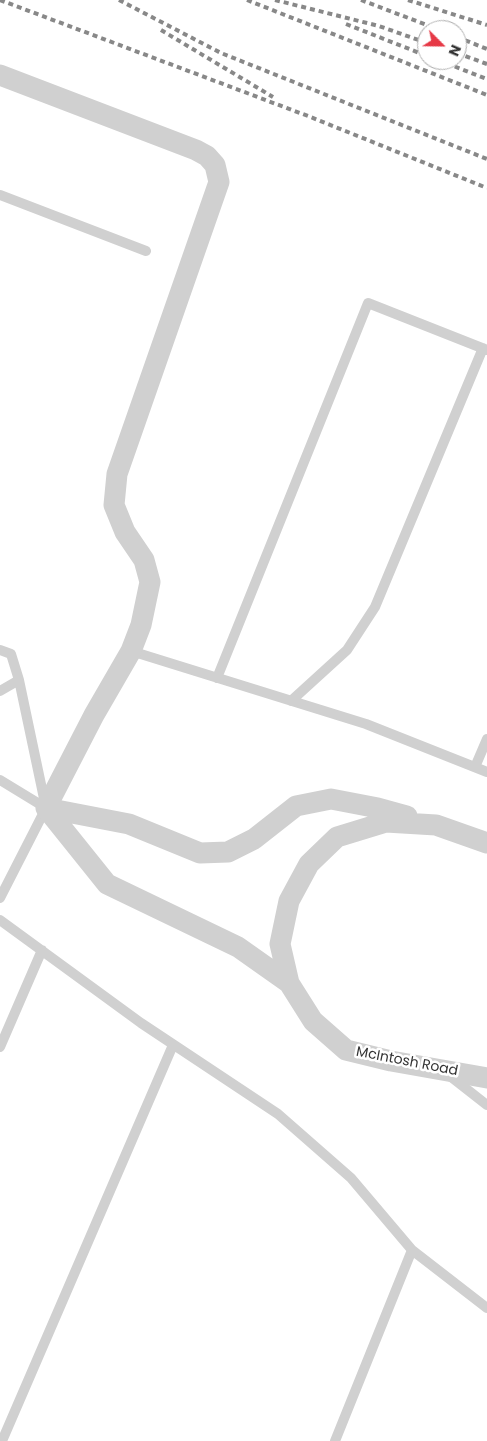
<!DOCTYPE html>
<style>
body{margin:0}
#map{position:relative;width:487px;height:1441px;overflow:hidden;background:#fff;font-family:Poppins,sans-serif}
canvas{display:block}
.north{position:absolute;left:417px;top:20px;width:50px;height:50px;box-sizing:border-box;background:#fff;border:1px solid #adadad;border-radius:50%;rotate:113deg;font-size:14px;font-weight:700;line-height:20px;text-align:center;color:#333}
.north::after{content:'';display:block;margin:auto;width:18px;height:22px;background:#e63946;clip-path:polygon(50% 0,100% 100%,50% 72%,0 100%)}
</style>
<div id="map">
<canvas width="487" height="1441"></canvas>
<div class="north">N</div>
</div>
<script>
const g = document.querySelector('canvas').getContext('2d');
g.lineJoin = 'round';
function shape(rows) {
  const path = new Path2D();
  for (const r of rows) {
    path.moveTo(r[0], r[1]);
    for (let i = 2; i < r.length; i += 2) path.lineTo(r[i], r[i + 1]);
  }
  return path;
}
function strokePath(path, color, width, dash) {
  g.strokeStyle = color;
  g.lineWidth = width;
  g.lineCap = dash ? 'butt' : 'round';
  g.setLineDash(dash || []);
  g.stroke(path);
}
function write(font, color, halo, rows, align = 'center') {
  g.font = font + ' Poppins,sans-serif';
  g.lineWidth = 5;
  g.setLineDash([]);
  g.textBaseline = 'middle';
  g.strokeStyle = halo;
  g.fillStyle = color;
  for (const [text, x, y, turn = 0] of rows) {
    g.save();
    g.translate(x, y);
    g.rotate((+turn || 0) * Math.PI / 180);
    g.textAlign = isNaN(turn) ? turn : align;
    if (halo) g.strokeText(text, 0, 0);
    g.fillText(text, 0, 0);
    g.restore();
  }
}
strokePath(shape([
 [0,195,146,251],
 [0,650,11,654,19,680,0,691],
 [131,651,366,724,487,772],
 [217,678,368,303,487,350],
 [291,701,347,650,375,607,483,348],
 [475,767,487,739],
 [0,780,46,808],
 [0,898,46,808,19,680],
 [0,920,141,1023,278,1114,351,1178,412,1250,487,1308],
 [0,1047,42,950],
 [450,1076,487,1105],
 [2,1441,173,1045],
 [335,1441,412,1250]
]), '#d0d0d0', 10);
strokePath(shape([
 [0,75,196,150,207,156,215,165,219,182,117,474,114,505,125,532,144,560,150,582,141,625,131,651,94,715,46,808],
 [46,808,129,824,200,853,228,852,254,839,296,806,331,799,378,808,407,816],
 [46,808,107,884,238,947,289,983],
 [487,843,436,825,386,822,337,837,309,864,289,901,280,944,289,983,313,1021,346,1050,391,1061,487,1078]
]), '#d0d0d0', 21);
strokePath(shape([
 [0,0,308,116,487,188],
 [119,0,221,53,487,159],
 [247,0,487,95],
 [275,0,379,26,427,43],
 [361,0,440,30],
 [408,0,487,25],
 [346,24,427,56],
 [161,30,273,97],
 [457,37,487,49],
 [457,53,487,64],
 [438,60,487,79]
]), '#888', 4, [5, 4]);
write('14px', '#333', '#fff', [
 ["McIntosh Road",407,1062,11]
]);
</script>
